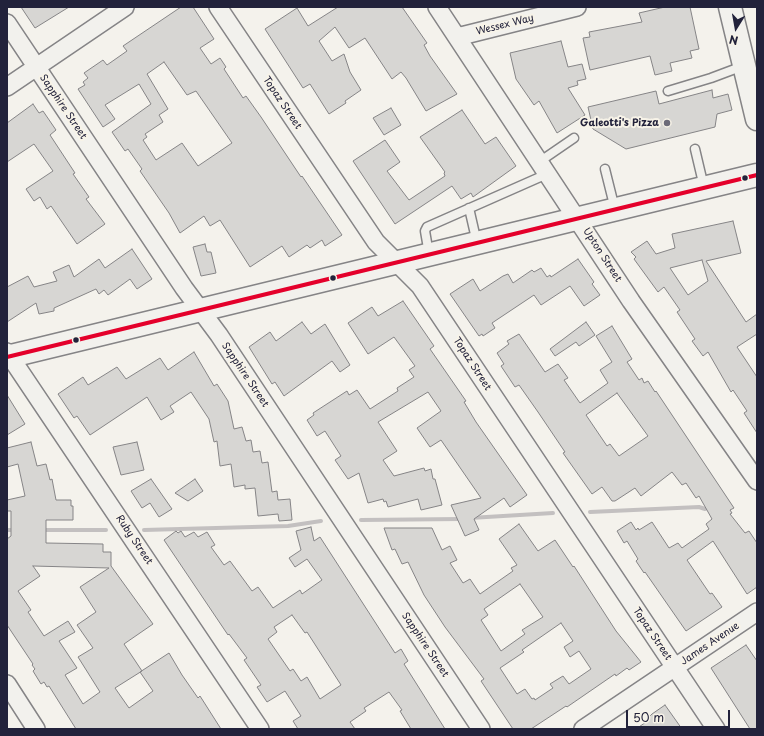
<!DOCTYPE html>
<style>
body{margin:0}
#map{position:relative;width:764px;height:736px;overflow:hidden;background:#f4f2ec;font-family:"Playpen Sans",sans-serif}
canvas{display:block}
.frame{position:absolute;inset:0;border:8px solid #22223b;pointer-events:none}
.north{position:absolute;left:716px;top:8px;width:40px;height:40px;-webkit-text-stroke:3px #f7f3e8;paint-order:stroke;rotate:191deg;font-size:11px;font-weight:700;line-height:16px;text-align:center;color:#22223b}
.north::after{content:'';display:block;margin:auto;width:14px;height:18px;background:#22223b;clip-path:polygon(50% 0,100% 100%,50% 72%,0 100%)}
.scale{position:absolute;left:626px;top:710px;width:104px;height:18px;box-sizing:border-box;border:2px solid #22223b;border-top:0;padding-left:5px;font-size:12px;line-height:14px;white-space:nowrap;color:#22223b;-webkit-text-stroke:3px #f7f3e8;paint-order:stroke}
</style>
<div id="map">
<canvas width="764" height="736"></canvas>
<div class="frame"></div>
<div class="north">N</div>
<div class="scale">50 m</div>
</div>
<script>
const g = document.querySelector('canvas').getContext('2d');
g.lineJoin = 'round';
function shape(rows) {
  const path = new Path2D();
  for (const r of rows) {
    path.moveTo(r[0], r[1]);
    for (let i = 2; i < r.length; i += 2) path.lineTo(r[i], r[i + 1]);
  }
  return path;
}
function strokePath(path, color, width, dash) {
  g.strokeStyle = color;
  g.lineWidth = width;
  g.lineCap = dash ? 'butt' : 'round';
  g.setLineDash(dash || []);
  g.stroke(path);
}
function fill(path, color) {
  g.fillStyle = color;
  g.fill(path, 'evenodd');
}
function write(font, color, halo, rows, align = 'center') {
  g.font = font + ' "Playpen Sans",sans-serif';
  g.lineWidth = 4;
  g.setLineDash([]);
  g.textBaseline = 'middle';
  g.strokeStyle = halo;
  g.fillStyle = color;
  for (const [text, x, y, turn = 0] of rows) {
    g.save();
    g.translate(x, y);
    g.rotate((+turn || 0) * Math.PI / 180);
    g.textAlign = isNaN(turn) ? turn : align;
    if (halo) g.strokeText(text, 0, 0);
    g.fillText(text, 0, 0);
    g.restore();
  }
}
strokePath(shape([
 [590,512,699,507,705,509,711,506],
 [470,518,553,513],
 [361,520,461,519],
 [7,530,16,530],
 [41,530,106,530],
 [144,530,288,526,321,521]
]), '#c3c0c0', 4);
const building = shape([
 [21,7,69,7,35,28,21,7],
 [181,7,193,7,214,39,200,48,211,64,220,58,226,67,224,69,243,98,246,96,261,117,301,177,302,176,342,235,325,246,322,240,310,248,307,245,289,257,282,246,250,267,220,220,210,226,204,216,180,233,169,213,140,171,142,169,128,149,125,151,112,132,151,104,139,84,105,105,115,119,103,127,78,89,85,85,83,82,88,78,84,73,103,60,107,65,127,51,123,46,181,7],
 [164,62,187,95,196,91,232,143,198,166,182,143,156,160,143,140,147,137,145,134,163,122,159,115,168,109,147,74,164,62],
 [338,7,402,7,427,43,424,45,430,56,457,94,426,111,406,78,401,72,392,79,365,38,349,48,335,27,319,41,332,61,344,54,350,72,361,90,345,101,346,103,329,114,310,84,303,88,265,29,297,8,308,26,338,7],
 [665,7,690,7,699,49,690,51,692,58,670,63,672,71,655,75,650,56,590,70,583,38,590,37,589,32,642,22,639,13,665,7],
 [561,41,568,67,582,64,586,79,577,81,578,85,568,88,585,115,557,133,539,101,534,105,516,79,510,53,561,41],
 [712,90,713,98,728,94,732,110,717,114,715,127,626,149,593,129,588,107,656,91,659,104,712,90],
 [33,104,39,113,43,111,56,130,50,135,75,173,73,174,89,197,86,199,105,224,77,244,51,206,47,209,40,197,34,201,26,189,53,171,34,144,7,162,7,123,33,104],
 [391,108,401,125,384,135,373,118,391,108],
 [462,110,485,144,496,137,516,166,473,197,471,193,461,199,452,186,395,224,353,161,385,140,400,162,387,171,409,200,445,176,444,173,445,172,420,137,462,110],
 [733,221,741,253,706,261,746,322,757,314,757,334,737,347,757,377,757,433,744,413,747,411,733,390,731,392,708,352,703,356,692,341,695,339,677,312,680,310,664,287,658,292,634,259,636,257,631,252,647,241,656,254,675,248,672,234,733,221],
 [702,260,708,281,688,295,670,268,702,260],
 [205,244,207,252,211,252,216,273,201,276,193,247,205,244],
 [132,249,152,279,137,289,130,279,108,295,104,290,99,294,96,289,54,308,54,311,39,314,36,303,7,322,7,287,28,276,34,287,57,281,53,272,69,265,74,277,99,259,105,268,132,249],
 [578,259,594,282,592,284,600,295,584,306,570,286,541,305,534,295,492,323,495,328,483,336,482,334,479,336,450,294,473,279,480,291,503,276,508,274,513,283,532,270,534,272,541,268,547,277,550,275,551,277,578,259],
 [403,301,434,346,430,349,466,401,464,402,476,422,527,495,510,507,504,498,474,519,479,530,465,536,451,505,481,498,441,440,430,447,417,428,441,411,428,392,378,422,397,451,383,460,394,476,424,468,425,471,431,469,433,479,435,479,442,505,421,510,418,499,388,507,386,501,384,502,383,499,368,503,359,473,348,479,335,460,341,456,325,431,317,436,307,420,314,415,313,413,347,391,349,395,357,390,370,409,398,391,397,388,414,377,409,370,415,366,394,337,368,354,348,323,372,307,378,316,403,301],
 [302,322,311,334,325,324,350,365,340,372,332,361,284,396,275,382,272,384,249,347,270,332,276,341,302,322],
 [586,322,595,335,579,346,576,342,555,356,550,349,586,322],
 [612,326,632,359,627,362,639,380,642,378,644,383,648,381,655,392,656,391,734,508,730,510,732,513,730,514,745,533,749,531,757,543,757,587,747,594,713,541,687,560,710,594,712,593,722,607,686,631,645,572,644,573,636,561,638,559,627,541,624,543,617,531,631,522,636,530,638,528,639,530,652,522,669,548,678,543,682,548,709,529,706,524,712,519,699,496,696,498,686,483,682,485,672,472,641,496,635,488,615,501,612,501,602,487,592,494,563,453,565,452,538,412,519,385,515,387,501,366,504,364,497,353,509,344,507,341,519,334,545,372,558,364,568,378,564,380,580,403,608,383,600,370,612,362,596,336,612,326],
 [617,393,648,436,619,456,610,444,607,446,586,415,617,393],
 [194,352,214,386,217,384,228,401,234,429,242,427,246,441,251,440,253,452,260,451,262,463,268,462,272,492,277,491,278,500,290,499,292,520,279,521,278,514,258,516,255,488,245,489,245,485,234,487,231,464,220,466,217,441,214,442,209,419,191,392,170,406,174,412,161,420,147,397,90,435,77,416,74,418,58,394,83,377,88,385,117,367,126,379,160,358,168,370,194,352],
 [7,395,25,424,7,435,7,395],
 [31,442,37,466,46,464,50,480,52,479,56,500,71,500,71,506,73,506,73,520,46,520,46,543,103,544,103,552,111,552,111,566,153,624,124,644,142,671,115,688,129,708,153,691,140,672,169,653,182,675,198,698,200,696,221,729,76,729,49,686,47,687,44,682,41,684,33,671,35,669,32,665,33,664,7,625,7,539,11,536,11,511,7,511,7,500,25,496,18,464,7,467,7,448,31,442],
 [33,566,109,568,80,587,96,612,77,625,93,648,78,657,100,692,83,704,65,675,77,668,59,641,75,632,68,621,44,636,28,612,31,610,18,591,40,576,33,566],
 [137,442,144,470,121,475,113,447,137,442],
 [151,479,172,509,159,517,150,503,142,508,131,491,151,479],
 [195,479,203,491,188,501,175,493,195,479],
 [519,524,538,551,555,540,573,567,574,566,616,631,641,662,629,670,627,668,616,676,615,674,567,707,566,706,531,729,513,729,481,681,484,679,445,627,424,595,408,562,402,564,395,549,392,550,384,528,432,528,442,550,450,546,457,560,450,563,463,583,470,579,480,594,513,571,511,568,517,565,499,539,519,524],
 [520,584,543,617,522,630,525,634,501,651,481,620,488,615,484,609,520,584],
 [561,623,573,641,564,647,570,657,579,651,591,669,569,684,563,676,550,684,553,688,535,700,534,698,532,699,525,689,517,694,500,668,524,652,522,650,561,623],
 [311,527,314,541,320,537,395,653,401,649,408,661,404,664,445,729,411,729,400,711,402,710,389,692,364,708,366,711,350,722,355,729,298,729,293,721,301,716,285,691,267,702,257,687,261,685,244,660,247,658,229,634,228,635,164,540,176,531,178,533,181,531,185,537,194,532,198,537,207,532,215,545,211,547,224,565,230,561,252,591,258,587,273,608,300,590,302,594,322,580,307,559,295,567,289,558,301,550,296,531,311,527],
 [292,615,305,633,307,632,341,685,320,699,307,677,301,681,293,669,290,671,268,639,277,632,274,627,292,615],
 [746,645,757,661,757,729,750,729,711,668,746,645],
 [665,705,682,729,636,729,649,720,647,719,652,714,665,705]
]);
fill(building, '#d7d6d3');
strokePath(building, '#858486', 1);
const service = shape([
 [668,91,711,78,743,66],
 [695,149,704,187],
 [539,162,574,138],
 [605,169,615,209],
 [469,208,477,243],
 [429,254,425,231,427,227,547,174]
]);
const minor = shape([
 [218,7,376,242,420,286,716,729],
 [437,7,631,301,757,481],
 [7,23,184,288,219,335,481,729],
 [457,37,577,7],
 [7,87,125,7],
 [7,352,260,729],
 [7,684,36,729],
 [583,729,757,612]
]);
const secondary = shape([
 [730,7,757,119],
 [7,357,757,175]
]);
strokePath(service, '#858486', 11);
strokePath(minor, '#858486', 20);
strokePath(secondary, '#858486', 25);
strokePath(service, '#f2f1ed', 8);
strokePath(minor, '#f2f1ed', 17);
strokePath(secondary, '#f2f1ed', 22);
strokePath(shape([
 [7,357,757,175]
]), '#e4002b', 4);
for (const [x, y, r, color] of [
 [667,123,4,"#6c6b79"],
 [745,178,3.5,"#22223b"],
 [333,278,3.5,"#22223b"],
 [76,340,3.5,"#22223b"]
]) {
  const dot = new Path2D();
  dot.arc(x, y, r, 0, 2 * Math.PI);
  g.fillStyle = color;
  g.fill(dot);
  strokePath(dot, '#f7f3e8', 1.5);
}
write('10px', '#22223b', '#f7f3e8', [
 ["Wessex Way",505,25,-14],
 ["Topaz Street",282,103,56],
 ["Sapphire Street",63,107,56],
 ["Upton Street",602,255,57],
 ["Topaz Street",472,364,57],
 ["Sapphire Street",245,375,56],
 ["Ruby Street",134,540,56],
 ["Topaz Street",652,634,56],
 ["James Avenue",710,644,-34],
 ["Sapphire Street",425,645,56]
]);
write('bold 10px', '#22223b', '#f7f3e8', [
 ["Galeotti's Pizza",659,123]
], 'right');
</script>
